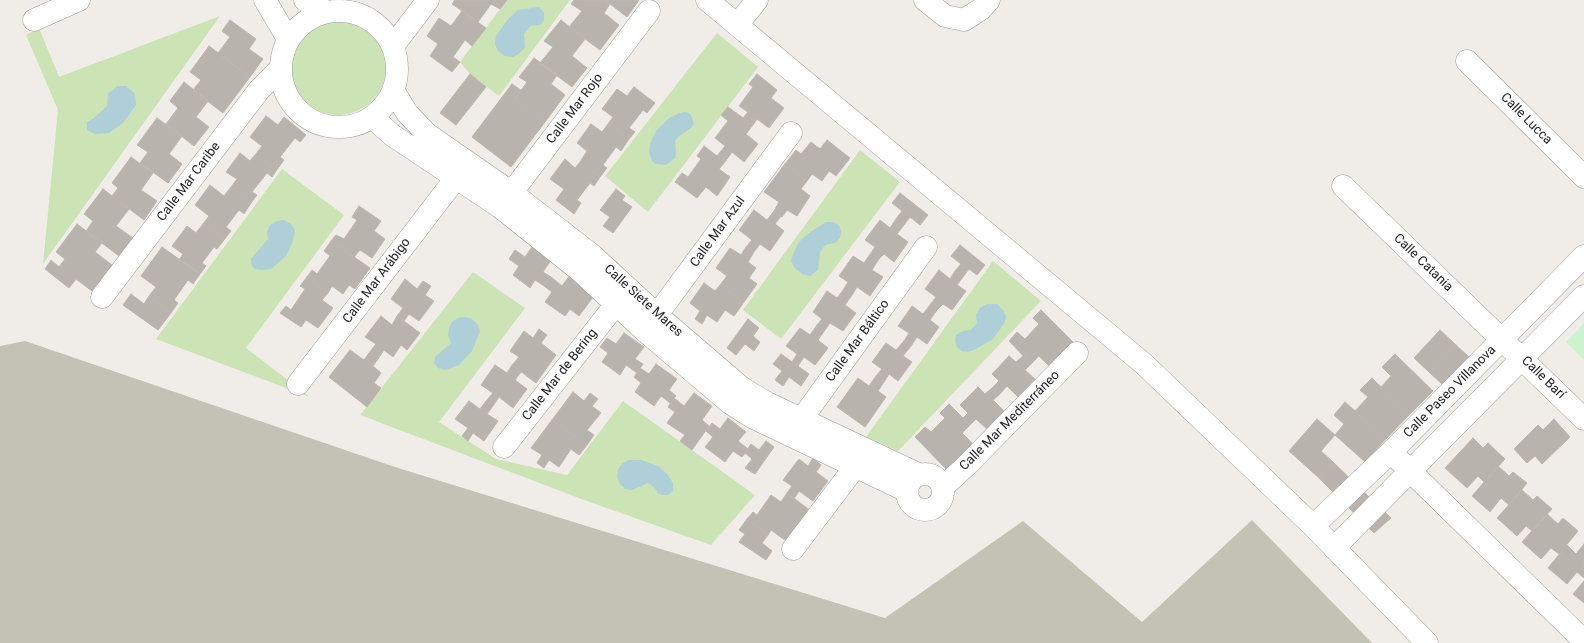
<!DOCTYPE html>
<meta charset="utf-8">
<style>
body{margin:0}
canvas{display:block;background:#f0ede8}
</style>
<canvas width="1584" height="643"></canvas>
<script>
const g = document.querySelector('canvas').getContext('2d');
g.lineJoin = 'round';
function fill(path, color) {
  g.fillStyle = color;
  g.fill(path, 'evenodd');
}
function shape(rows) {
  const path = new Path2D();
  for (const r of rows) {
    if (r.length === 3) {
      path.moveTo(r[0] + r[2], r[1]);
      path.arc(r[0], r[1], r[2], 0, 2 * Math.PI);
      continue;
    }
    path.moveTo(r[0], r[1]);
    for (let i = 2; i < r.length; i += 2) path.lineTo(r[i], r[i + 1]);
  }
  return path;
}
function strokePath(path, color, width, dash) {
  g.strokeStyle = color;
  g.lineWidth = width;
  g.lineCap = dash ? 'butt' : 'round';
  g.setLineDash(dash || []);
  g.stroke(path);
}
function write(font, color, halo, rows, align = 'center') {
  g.font = font + ' Roboto,sans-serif';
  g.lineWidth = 4;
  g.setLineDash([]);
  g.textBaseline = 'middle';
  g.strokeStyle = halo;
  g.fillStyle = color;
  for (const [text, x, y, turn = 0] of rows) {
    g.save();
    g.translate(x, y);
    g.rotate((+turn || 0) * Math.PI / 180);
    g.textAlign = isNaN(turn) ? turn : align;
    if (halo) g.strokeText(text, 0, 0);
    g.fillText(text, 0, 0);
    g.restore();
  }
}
fill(shape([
 [25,341,395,467,885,618,1023,521,1142,622,1252,520,1372,643,0,643,0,346]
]), '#c3c3b5');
fill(shape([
 [507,0,570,0,499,96,470,74,460,62],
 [220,16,43,264,58,110,26,35,39,28,59,77],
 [338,67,48],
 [717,33,758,67,648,212,605,176],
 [860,150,900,182,781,339,743,310],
 [282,169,344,215,246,348,310,397,156,339],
 [993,261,1041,301,898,451,866,437],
 [473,272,525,308,439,422,496,459,567,475,623,401,755,495,711,545,587,501,360,415]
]), '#cbe3b5');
fill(shape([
 [1584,323,1584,360,1566,342]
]), '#ccf3cf');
fill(shape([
 [539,7,544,13,544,20,540,25,530,26,524,34,525,47,520,53,513,57,505,56,498,51,495,44,496,36,509,18,518,10],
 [117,86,126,86,135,94,136,105,123,123,109,133,95,134,87,130,87,122,94,118,107,106,108,94],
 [686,112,691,115,694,124,691,128,679,136,675,141,676,153,675,158,666,165,656,164,652,161,649,151,650,144,656,131,669,118,680,113],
 [284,220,291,224,295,230,293,241,286,256,271,269,261,270,255,269,252,266,251,259,268,239,267,232,270,225,277,221],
 [826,222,833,222,839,225,841,232,840,238,835,243,825,245,820,252,818,270,810,276,802,274,795,268,791,261,793,254,799,242,809,233],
 [987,304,997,304,1003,310,1006,316,1005,322,993,339,974,350,968,352,962,351,957,347,955,341,956,335,963,331,971,330,977,323,976,315,980,308],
 [465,317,472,319,477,324,480,331,472,351,459,365,445,370,438,368,434,363,435,357,451,343,448,336,449,328,452,322,458,318],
 [629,460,641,460,658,466,667,474,673,483,673,491,668,495,662,495,658,493,655,488,648,483,632,490,625,489,620,484,617,477,618,470,622,464]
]), '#aeced8');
const building = shape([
 [455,0,507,0,500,9,491,4,478,22,452,4,455,0],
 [574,0,605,0,610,4,604,13,619,25,600,50,569,27,582,11,571,4,574,0],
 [605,0,639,0,627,17,605,0],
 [462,11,486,28,472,46,465,40,453,57,460,62,452,72,430,56,438,44,427,36,439,18,451,26,462,11],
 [230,20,256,39,249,49,263,59,250,77,218,53,230,37,222,31,230,20],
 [561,20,585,39,572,56,587,68,572,87,540,63,553,47,544,41,561,20],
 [209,46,250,77,223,113,193,90,201,80,190,72,209,46],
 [534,58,557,75,551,84,565,95,545,122,515,99,527,82,519,77,534,58],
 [470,74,486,87,456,125,440,113,470,74],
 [757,74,777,90,771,98,784,108,769,128,757,119,753,125,743,118,748,112,739,106,753,87,749,84,757,74],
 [184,82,208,101,196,117,209,127,194,146,166,124,178,108,170,101,184,82],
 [512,84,521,90,515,99,545,122,511,167,472,137,512,84],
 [634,87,655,103,647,113,643,110,629,128,635,132,629,139,608,124,613,117,602,109,617,89,627,96,634,87],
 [728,107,753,125,746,134,758,144,744,162,732,152,725,162,717,156,725,146,715,138,728,121,721,115,728,107],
 [266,116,278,125,284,117,306,135,300,142,295,138,280,157,284,160,276,171,255,155,262,146,250,137,266,116],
 [157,118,182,136,169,154,182,164,168,183,140,163,148,152,137,145,157,118],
 [591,124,602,132,608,124,629,139,621,151,616,147,603,165,607,168,600,177,580,162,587,151,577,143,591,124],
 [827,140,850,158,836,176,829,171,822,181,812,174,807,181,785,164,796,150,801,154,811,142,820,149,827,140],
 [704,146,725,162,719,169,730,177,717,196,706,187,697,198,675,182,682,173,688,177,701,159,697,156,704,146],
 [240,153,250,161,255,155,276,171,272,177,267,173,252,192,257,195,251,203,231,187,237,179,226,172,240,153],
 [131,157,153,173,141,190,157,201,144,220,112,196,118,188,112,183,131,157],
 [565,159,575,168,580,162,600,177,594,186,590,183,577,200,581,203,574,214,556,200,564,189,550,179,565,159],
 [785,164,807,181,801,189,810,196,797,216,787,210,782,217,774,211,779,202,764,192,785,164],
 [210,185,224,196,231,187,251,203,244,214,239,210,226,227,231,231,224,240,203,224,209,216,195,205,210,185],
 [103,189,129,209,116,226,133,238,119,256,86,231,93,221,84,214,103,189],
 [616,189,625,196,622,200,632,207,613,233,603,226,610,217,600,210,616,189],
 [900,193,928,215,920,225,910,217,904,225,896,219,902,211,892,203,900,193],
 [359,206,381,221,374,231,385,239,372,258,360,250,354,257,331,241,336,235,344,239,357,220,352,217,359,206],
 [754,210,767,220,774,211,781,216,775,224,784,231,770,251,760,244,754,252,746,247,752,240,739,230,754,210],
 [896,219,904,225,897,234,908,242,894,262,884,254,879,259,871,253,875,247,865,240,880,220,890,228,896,219],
 [77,224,102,243,95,252,112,265,92,291,76,279,69,288,45,269,51,260,59,267,65,259,56,252,77,224],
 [203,224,224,240,217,249,214,247,202,263,206,266,200,274,179,260,183,254,172,246,187,226,196,233,203,224],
 [331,241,370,268,355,289,349,285,343,294,332,286,328,293,307,277,312,270,317,274,330,256,324,251,331,241],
 [960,245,985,265,977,275,969,269,963,277,955,271,961,264,951,256,960,245],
 [162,247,200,274,193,284,188,280,174,300,178,303,171,313,149,296,156,287,141,276,162,247],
 [532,247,551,260,543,272,551,277,544,286,535,280,530,288,513,275,519,266,509,259,515,250,525,257,532,247],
 [746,247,754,252,748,262,756,268,749,278,757,284,744,302,720,285,727,276,716,268,730,248,741,255,746,247],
 [871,253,879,259,872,270,883,277,870,296,857,287,852,295,844,289,848,282,839,276,853,256,864,263,871,253],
 [939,270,950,279,955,271,963,277,957,285,966,291,952,310,943,304,937,310,930,305,936,297,925,289,939,270],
 [570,275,596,293,579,316,570,309,565,316,545,302,552,292,544,286,551,277,562,286,570,275],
 [307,277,328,293,322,300,333,308,318,328,306,320,301,327,280,313,286,306,291,310,305,289,300,286,307,277],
 [405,279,417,289,423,281,431,286,425,295,434,301,419,321,409,314,404,321,397,316,403,308,391,299,405,279],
 [704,283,715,291,720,285,744,302,734,316,725,310,717,322,707,315,702,324,695,319,700,311,690,303,704,283],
 [844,289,852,295,845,305,856,313,843,331,830,323,825,330,817,325,822,319,813,312,827,291,837,298,844,289],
 [131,294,144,304,149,296,171,313,158,330,123,305,131,294],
 [930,305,937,310,930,320,939,327,927,344,917,337,911,346,904,341,909,333,898,326,912,306,923,314,930,305],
 [1041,310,1075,344,1051,368,1039,356,1031,364,1009,341,1017,332,1025,339,1039,324,1033,318,1041,310],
 [381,316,392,325,397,316,420,333,407,350,401,345,393,357,384,350,378,359,369,353,376,344,365,337,381,316],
 [748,319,759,328,753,336,760,342,754,351,745,344,736,355,727,348,748,319],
 [817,325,825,330,818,340,828,348,815,365,804,357,798,366,792,362,797,354,786,346,800,328,810,335,817,325],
 [539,329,547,335,541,343,556,355,536,383,512,365,519,357,510,351,524,331,533,338,539,329],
 [1440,330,1456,345,1430,373,1414,358,1440,330],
 [624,333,644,347,635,359,643,364,637,373,626,365,620,375,602,362,608,353,600,347,607,338,616,344,624,333],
 [904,341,911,346,903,356,912,362,898,381,889,374,884,382,876,376,882,369,872,362,886,343,896,350,904,341],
 [1456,345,1470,358,1444,386,1430,373,1456,345],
 [350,350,364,360,369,353,378,359,373,366,381,373,374,383,381,388,367,407,329,377,350,350],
 [781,354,809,374,801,386,789,377,783,386,775,380,782,371,773,364,781,354],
 [1395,354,1433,391,1409,415,1381,387,1391,376,1382,367,1395,354],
 [1009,356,1016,362,1023,356,1031,364,1025,370,1036,380,1019,398,1007,386,999,395,992,388,999,381,992,374,1009,356],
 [656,364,677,379,669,390,676,396,670,403,661,396,654,406,635,392,641,383,634,377,640,368,649,374,656,364],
 [495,365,507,373,512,365,521,372,515,380,527,389,513,408,499,397,493,406,486,401,493,393,481,385,495,365],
 [876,376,884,382,878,391,886,397,865,427,837,407,858,378,869,386,876,376],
 [1372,378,1409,415,1386,439,1355,411,1368,397,1360,390,1372,378],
 [978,387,985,394,992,388,999,395,993,400,1005,412,988,430,976,419,970,425,963,418,968,413,960,405,978,387],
 [573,392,584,401,590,393,598,399,592,406,601,413,587,430,594,435,587,445,552,420,573,392],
 [694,393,712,406,702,420,709,426,692,450,680,441,685,435,667,423,675,412,668,407,674,398,684,406,694,393],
 [469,401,480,409,486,401,493,406,487,414,498,421,484,441,473,433,468,441,462,436,468,428,455,419,469,401],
 [1345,402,1386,439,1365,462,1335,435,1344,424,1334,415,1345,402],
 [949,404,970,425,962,433,974,445,948,471,915,437,925,427,931,432,945,418,940,413,949,404],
 [728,418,746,432,738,441,748,449,742,457,733,451,725,462,705,447,713,437,706,431,712,423,720,429,728,418],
 [1317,419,1335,435,1321,451,1333,462,1319,478,1289,451,1317,419],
 [1554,419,1570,437,1542,464,1535,456,1527,463,1514,449,1538,425,1543,430,1554,419],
 [552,420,587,445,579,455,571,449,559,467,549,460,544,468,537,463,542,455,531,448,552,420],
 [1473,438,1483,448,1488,443,1505,459,1484,482,1478,476,1467,488,1445,468,1473,438],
 [766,441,774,447,755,474,745,468,752,459,745,453,751,444,759,450,766,441],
 [813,458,821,465,816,472,828,481,813,501,799,491,794,499,787,493,792,486,783,480,799,459,808,466,813,458],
 [1333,462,1391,518,1374,533,1319,478,1333,462],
 [1498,466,1509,476,1513,472,1527,483,1509,505,1501,498,1490,512,1472,496,1498,466],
 [1522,490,1533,500,1537,496,1552,509,1532,531,1526,526,1517,536,1497,518,1522,490],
 [787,493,811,511,789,543,771,530,768,535,747,519,753,512,757,515,771,495,781,502,787,493],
 [1547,514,1558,524,1563,518,1578,531,1559,554,1551,548,1541,559,1522,542,1547,514],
 [747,519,768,535,762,543,772,551,766,560,739,542,745,534,739,530,747,519],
 [1584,544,1584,578,1577,572,1567,584,1548,568,1567,545,1576,554,1584,544],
 [1584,581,1584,603,1573,594,1584,581]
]);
fill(building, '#b9b3ae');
strokePath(building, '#c0b5ac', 1);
const minor = shape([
 [265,0,288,39],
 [305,0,325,11],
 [707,0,1144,364,1313,526,1427,643],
 [925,0,945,16,964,20,981,9,989,0],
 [339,69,58],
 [34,20,79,0],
 [737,25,757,0],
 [393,46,428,0],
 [1467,61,1584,177],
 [393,90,407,113,427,134,512,193,592,255,657,315,742,388,767,403,920,475],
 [372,117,392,135,500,207,579,270,645,331,730,403,752,417,907,491],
 [1343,186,1584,419],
 [503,204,649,11],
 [102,297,259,90,280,69],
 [648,327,791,133],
 [298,384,456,178],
 [793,431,926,247],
 [504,447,616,304],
 [1400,461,1584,641],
 [925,492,18],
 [943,487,966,466,1077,353],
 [1313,526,1391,452,1584,256],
 [1334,548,1584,296],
 [793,549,855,467]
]);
strokePath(minor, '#9e9e9e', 23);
strokePath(minor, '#fff', 22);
write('13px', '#212121', '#fff', [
 ["Calle Mar Rojo",575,109,-53],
 ["Calle Lucca",1526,119,45],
 ["Calle Mar Caribe",189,182,-53],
 ["Calle Mar Azul",718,232,-54],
 ["Calle Catania",1423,263,44],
 ["Calle Mar Arábigo",377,281,-53],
 ["Calle Siete Mares",643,301,42],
 ["Calle Mar Báltico",858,341,-54],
 ["Calle Mar de Bering",560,375,-52],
 ["Calle Barí",1543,378,44],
 ["Calle Paseo Villanova",1450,392,-45],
 ["Calle Mar Mediterráneo",1010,421,-45]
]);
</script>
